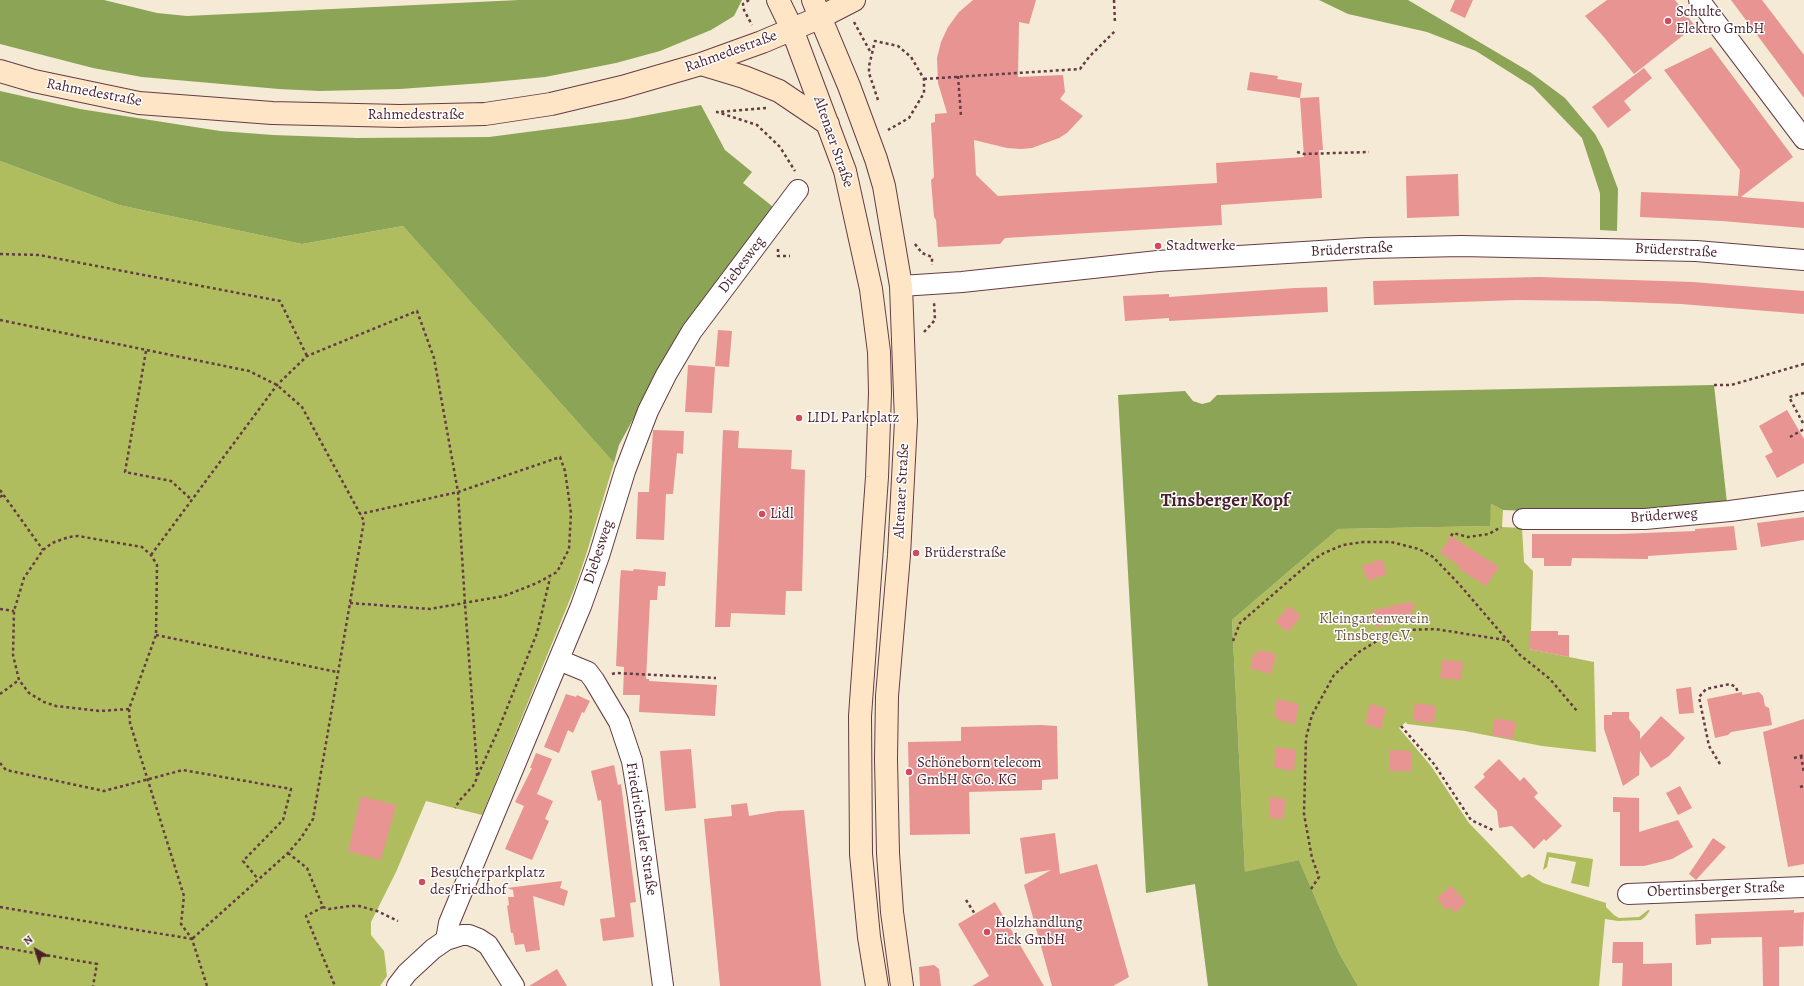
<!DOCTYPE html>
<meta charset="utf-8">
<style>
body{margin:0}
#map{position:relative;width:1804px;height:986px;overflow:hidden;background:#f5ead5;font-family:Alegreya,serif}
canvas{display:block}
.north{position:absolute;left:16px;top:930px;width:40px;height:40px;-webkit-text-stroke:3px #fff;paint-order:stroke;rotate:321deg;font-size:11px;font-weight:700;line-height:16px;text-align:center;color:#4a1f2b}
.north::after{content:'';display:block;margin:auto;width:14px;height:18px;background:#4a1f2b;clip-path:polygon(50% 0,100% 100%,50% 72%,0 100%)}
</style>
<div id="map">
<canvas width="1804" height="986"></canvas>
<div class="north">N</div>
</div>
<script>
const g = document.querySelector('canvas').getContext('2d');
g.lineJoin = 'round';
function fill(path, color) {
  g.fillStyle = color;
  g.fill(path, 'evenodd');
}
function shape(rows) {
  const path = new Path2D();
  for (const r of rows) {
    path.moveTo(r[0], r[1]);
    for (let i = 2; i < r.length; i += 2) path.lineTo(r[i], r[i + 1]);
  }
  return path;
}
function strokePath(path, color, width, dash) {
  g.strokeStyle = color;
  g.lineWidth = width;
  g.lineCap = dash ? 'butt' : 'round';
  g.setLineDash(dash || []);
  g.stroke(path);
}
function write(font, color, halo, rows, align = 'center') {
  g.font = font + ' Alegreya,serif';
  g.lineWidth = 3;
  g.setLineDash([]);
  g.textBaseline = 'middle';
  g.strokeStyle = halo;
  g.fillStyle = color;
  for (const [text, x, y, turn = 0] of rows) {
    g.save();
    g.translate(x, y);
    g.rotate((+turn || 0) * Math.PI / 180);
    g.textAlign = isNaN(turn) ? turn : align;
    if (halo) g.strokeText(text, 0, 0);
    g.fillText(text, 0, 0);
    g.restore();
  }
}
fill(shape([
 [0,161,119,205,302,244,403,226,614,463,586,555,575,587,482,815,426,801,396,872,371,922,371,935,384,951,387,976,380,986,0,986],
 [1491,504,1503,510,1502,527,1522,528,1524,562,1533,571,1531,631,1529,632,1529,649,1594,662,1596,752,1542,746,1465,731,1407,724,1406,722,1399,728,1431,766,1469,823,1522,878,1529,874,1543,883,1606,903,1606,907,1614,915,1619,918,1639,917,1648,910,1650,910,1646,916,1641,920,1618,921,1605,919,1599,986,1358,986,1339,953,1299,860,1245,873,1232,620,1338,529,1489,526],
 [1547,852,1593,859,1589,887,1571,883,1576,862,1549,857,1547,867,1543,870]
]), '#b0bd5f');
fill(shape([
 [0,0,104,0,157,13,187,16,519,0,742,0,734,16,711,30,660,51,616,63,545,77,483,83,400,89,320,91,279,89,142,77,93,68,0,44],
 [1319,0,1408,0,1530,72,1565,98,1595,134,1603,149,1618,189,1617,231,1600,230,1600,193,1582,138,1533,87,1476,51,1427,32,1348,14],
 [0,91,80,109,220,131,273,135,357,138,489,137,627,119,701,105,725,150,752,172,743,183,772,206,774,209,763,226,743,246,679,335,619,445,614,463,403,226,302,244,119,205,0,161],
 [1714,385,1727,503,1645,511,1556,512,1503,510,1491,504,1490,526,1338,529,1232,620,1245,872,1299,860,1339,953,1358,986,1208,986,1195,884,1146,893,1118,395,1185,391,1193,401,1202,404,1210,402,1217,395]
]), '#8ca456');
fill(shape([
 [973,0,1036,0,1029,24,1019,22,1018,77,1063,75,1065,92,1060,99,1083,116,1067,133,1059,138,1032,148,1021,149,1007,148,974,140,976,175,998,196,1217,183,1216,163,1304,157,1300,98,1319,97,1323,150,1319,150,1322,198,1221,205,1222,225,1005,238,1000,244,938,247,936,220,934,217,931,180,934,177,931,123,935,122,935,114,947,113,938,83,937,58,941,42,948,27,959,12],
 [1455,0,1473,0,1465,18,1450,11],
 [1607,0,1675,0,1695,26,1634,74,1603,36,1585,16],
 [1731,0,1762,0,1804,55,1804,98],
 [1711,47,1793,157,1741,197,1804,202,1804,228,1722,221,1640,217,1641,192,1738,196,1740,170,1664,70],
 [1644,68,1652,78,1624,101,1631,110,1608,128,1592,107],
 [1250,72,1278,76,1277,79,1302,83,1300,98,1247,90],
 [1458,174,1459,216,1407,218,1406,176],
 [1539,277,1693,282,1804,291,1804,314,1681,304,1599,301,1517,300,1374,305,1373,281],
 [1327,287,1328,312,1169,321,1169,318,1125,321,1123,296,1169,294,1169,297,1295,288],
 [718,330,732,331,729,367,715,366],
 [688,365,715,367,712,413,685,412],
 [1787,410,1804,439,1804,463,1777,478,1765,456,1773,452,1759,426],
 [653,430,684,431,683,454,677,453,673,494,666,494,664,540,636,539,638,492,649,492],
 [723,430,739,431,738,448,792,450,791,469,805,470,802,591,786,591,785,615,731,613,730,627,715,627],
 [1804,517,1804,540,1761,547,1757,523],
 [1734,526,1737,550,1648,556,1648,559,1572,558,1571,566,1544,566,1544,558,1532,558,1532,534,1620,534,1695,531,1695,529],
 [1451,536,1499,567,1486,586,1458,568,1459,565,1440,553],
 [1382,559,1387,574,1368,581,1362,566],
 [634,569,666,572,665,586,658,586,657,600,650,600,646,679,649,679,649,681,717,685,715,716,639,712,640,695,623,695,624,667,616,666,620,580,621,570,633,571],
 [1404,603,1415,603,1410,619,1376,627,1371,611],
 [1289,606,1301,616,1288,632,1275,622],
 [1529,631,1558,631,1558,635,1569,635,1569,657,1529,649],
 [1260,650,1276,654,1271,674,1250,668,1254,652,1259,654],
 [1442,660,1463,662,1461,680,1440,678],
 [1691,687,1694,713,1679,714,1676,689],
 [1742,692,1742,695,1759,692,1763,696,1765,706,1769,708,1772,725,1731,732,1728,735,1715,738,1707,699],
 [566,694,576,697,577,695,590,701,584,713,582,712,573,733,568,730,559,753,544,747],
 [1277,699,1299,704,1295,724,1278,720,1279,717,1274,717],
 [1415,703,1436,706,1434,723,1413,721],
 [1370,704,1386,708,1381,729,1365,724],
 [1612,712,1629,712,1629,719,1640,732,1640,739,1661,716,1685,738,1669,756,1651,768,1640,751,1639,775,1623,786,1604,729,1604,715,1612,715],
 [1495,718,1516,722,1513,739,1492,735],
 [1804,719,1804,864,1788,867,1763,732],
 [1041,725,1057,726,1058,779,1042,780,1042,790,969,792,970,834,910,835,908,742,961,741,961,727],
 [1276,747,1296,750,1294,771,1274,768],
 [691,749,696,808,665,811,660,751],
 [1390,750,1412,751,1412,771,1390,771],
 [536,753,552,759,537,794,553,801,545,819,549,821,532,860,505,849,524,806,515,802,532,768,530,768],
 [1499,759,1520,781,1524,777,1538,793,1534,797,1562,826,1546,841,1544,839,1534,849,1512,826,1499,828,1497,811,1474,787,1485,777,1483,774],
 [614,765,618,785,621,784,636,902,630,903,634,937,603,941,600,919,615,917,601,800,598,801,591,771],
 [1680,786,1692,808,1678,815,1666,793],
 [361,796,396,805,381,860,348,851],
 [1270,797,1285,799,1284,819,1269,818],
 [1613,797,1639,798,1639,832,1678,820,1693,847,1672,859,1644,866,1620,866,1620,812,1613,812],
 [747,803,749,816,778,811,804,810,821,986,720,986,704,819,732,816,731,805],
 [1055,833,1060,874,1097,864,1129,977,1113,986,1052,986,1024,885,1051,870,1025,874,1020,838],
 [1713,838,1726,847,1696,880,1689,874],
 [562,881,560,888,568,891,564,906,533,896,540,950,526,952,524,944,515,945,513,933,511,933,507,906,509,905,508,897,514,897,513,890,507,888],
 [1451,886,1466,902,1455,913,1450,907,1446,910,1437,898],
 [995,902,1044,986,972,986,989,976,958,924],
 [1794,910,1794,913,1804,912,1803,946,1779,947,1779,986,1763,986,1762,937,1711,938,1711,944,1696,945,1695,914],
 [1613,942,1643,942,1643,964,1672,963,1672,986,1622,986,1623,963,1612,963],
 [934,965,939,969,941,986,920,986,919,967],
 [557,969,567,986,529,986]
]), '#e89492');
const street = shape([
 [1699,0,1804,139],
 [901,286,962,282,1158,261,1368,248,1461,246,1696,251,1804,260],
 [1523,519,1645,519,1730,511,1804,501],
 [559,660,588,672,594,680,619,722,632,761,638,797,663,986],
 [1628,894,1804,887],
 [446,940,449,923,581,606,599,556,625,471,648,411,666,375,692,331,798,190],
 [397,986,407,973,433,949,446,940,462,935,469,935,479,939,488,945,514,986]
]);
const secondary = shape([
 [778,0,792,29,845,171,871,289,879,352,880,393,877,477,860,716,861,854,869,937,877,986],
 [813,0,849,86,876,159,884,186,901,286,906,421,899,555,887,696,886,759,888,853,892,912,902,986],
 [701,64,744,77,779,91,828,124],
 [0,71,34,81,139,103,272,113,400,116,485,114,551,104,622,87,701,64,762,42,821,17,854,0]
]);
strokePath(street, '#643d44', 22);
strokePath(secondary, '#643d44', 24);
strokePath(shape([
 [749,0,743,4,744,10,752,25],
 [1114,0,1115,24],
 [854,22,871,53],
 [958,76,961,116],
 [924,79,1080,69,1089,57,1116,30],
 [878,100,869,73,869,66,875,41,898,46,911,57,924,79,924,93,909,118,888,130],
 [766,108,717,112,757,125,780,147,795,171],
 [1297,152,1304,154,1369,152],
 [915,244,922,253,932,257,932,265],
 [778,249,778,256,790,256],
 [0,254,39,255,280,301,307,356],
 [0,320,249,371,277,385,302,407,364,521,313,819,301,838,288,853,192,939],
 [924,332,935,320,934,302],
 [146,351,125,472,171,481,192,500],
 [1714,385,1731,385,1804,364],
 [1804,393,1789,397,1804,425],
 [1790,437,1804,429],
 [0,490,43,550],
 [0,497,3,495],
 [1451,536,1453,533,1468,537,1489,534,1501,527],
 [151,555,277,385,307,356,417,311,434,358,458,492,465,604,477,768,477,778,473,786,460,800,455,808],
 [350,603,430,609,504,596,537,583,557,572,569,549,571,513,565,471,560,457,458,492,360,514],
 [0,609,14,611],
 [156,635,337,672],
 [1233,641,1240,623,1313,560,1324,553,1343,545,1363,542,1391,542,1419,549,1433,557,1459,584,1520,655,1550,679,1577,711],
 [612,674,616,673,716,678],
 [0,694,19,680],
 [129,709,100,711,56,706,44,702,29,693,19,680,13,655,14,611,24,578,43,550,52,543,69,537,78,536,142,547,151,555,157,565,156,635,129,709,130,723,184,896,181,924,192,939,207,986],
 [1401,726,1434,764,1471,820,1495,831],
 [1801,756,1804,773],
 [1794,758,1804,755],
 [0,763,6,770,104,791,183,770,291,789,283,820,243,861,258,879],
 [1720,764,1709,746,1699,697,1706,689,1730,684,1736,687,1738,693],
 [478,775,499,728,537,633,550,578],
 [1800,787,1804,786],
 [288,853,307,868,323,907,329,909,350,906,359,906,377,911,398,921],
 [1311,889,1319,877,1312,858,1304,814,1306,738,1312,715,1334,675,1359,652,1385,636,1405,630,1435,629,1505,640],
 [966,900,975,914],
 [0,907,192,939],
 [323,907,306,916,335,986],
 [0,947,97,964,93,986]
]), '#643d44', 2.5, [3, 3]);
strokePath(street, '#fff', 20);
strokePath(secondary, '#fee5c5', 22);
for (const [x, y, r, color] of [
 [1668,21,4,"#d1495b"],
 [1158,246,4,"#d1495b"],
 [799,418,4,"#d1495b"],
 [762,514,4,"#d1495b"],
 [916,553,4,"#d1495b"],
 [909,772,4,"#d1495b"],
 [422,882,4,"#d1495b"],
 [987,932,4,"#d1495b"]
]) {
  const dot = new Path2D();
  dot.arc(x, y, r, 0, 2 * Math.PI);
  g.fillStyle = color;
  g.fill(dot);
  strokePath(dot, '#fff', 1.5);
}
write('15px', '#4a1f2b', '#fff', [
 ["Schulte",1676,12],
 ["Elektro GmbH",1676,29],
 ["Stadtwerke",1166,246],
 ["LIDL Parkplatz",807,418],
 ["Lidl",770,514],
 ["Brüderstraße",924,553],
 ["Schöneborn telecom",917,763],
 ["GmbH & Co. KG",917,780],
 ["Besucherparkplatz",430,873],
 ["des Friedhof",430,890],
 ["Holzhandlung",995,923],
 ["Eick GmbH",995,940]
], 'left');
write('15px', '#4a1f2b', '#fff', [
 ["Rahmedestraße",731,52,-20],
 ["Rahmedestraße",94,93,11],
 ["Rahmedestraße",416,115],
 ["Altenaer Straße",833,142,71],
 ["Brüderstraße",1352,250,-3],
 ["Brüderstraße",1676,251,3],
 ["Diebesweg",742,265,-53],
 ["Altenaer Straße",902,491,-87],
 ["Brüderweg",1664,516,-4],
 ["Diebesweg",599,552,-72],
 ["Friedrichstaler Straße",641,829,81],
 ["Obertinsberger Straße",1716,890,-2]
]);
write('15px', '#6e563d', '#fff', [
 ["Kleingartenverein",1374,619],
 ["Tinsberg e.V.",1374,636]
]);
write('bold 19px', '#4a1f2b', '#fff', [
 ["Tinsberger Kopf",1225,501]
]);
</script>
